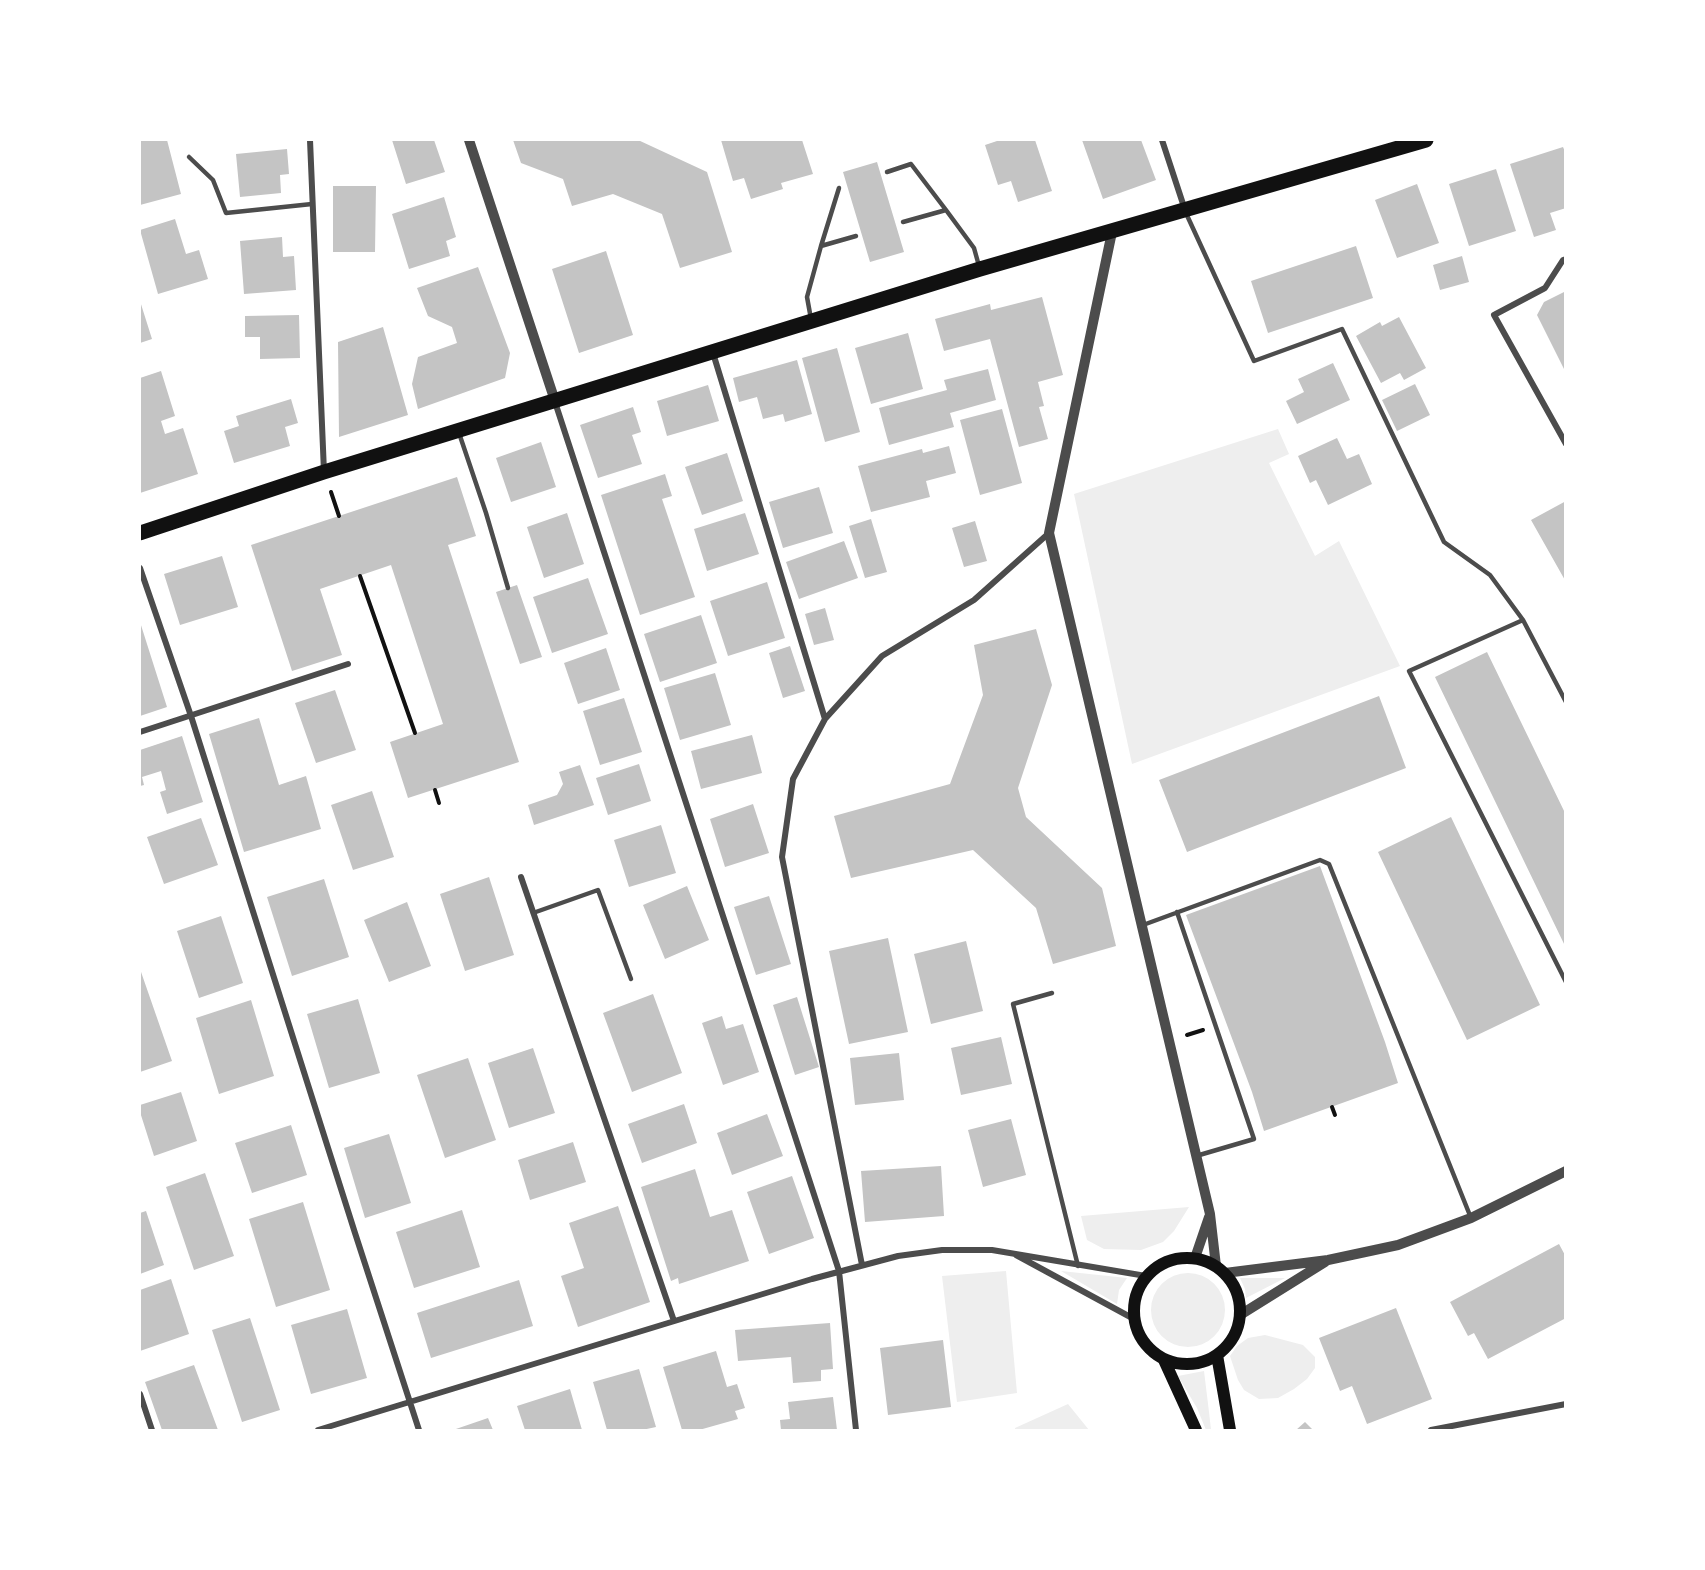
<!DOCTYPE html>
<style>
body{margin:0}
#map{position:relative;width:1705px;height:1570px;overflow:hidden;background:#fff;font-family:Signika,sans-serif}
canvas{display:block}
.frame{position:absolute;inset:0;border:141px solid #fff;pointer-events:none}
</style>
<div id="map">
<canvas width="1705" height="1570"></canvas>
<div class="frame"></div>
</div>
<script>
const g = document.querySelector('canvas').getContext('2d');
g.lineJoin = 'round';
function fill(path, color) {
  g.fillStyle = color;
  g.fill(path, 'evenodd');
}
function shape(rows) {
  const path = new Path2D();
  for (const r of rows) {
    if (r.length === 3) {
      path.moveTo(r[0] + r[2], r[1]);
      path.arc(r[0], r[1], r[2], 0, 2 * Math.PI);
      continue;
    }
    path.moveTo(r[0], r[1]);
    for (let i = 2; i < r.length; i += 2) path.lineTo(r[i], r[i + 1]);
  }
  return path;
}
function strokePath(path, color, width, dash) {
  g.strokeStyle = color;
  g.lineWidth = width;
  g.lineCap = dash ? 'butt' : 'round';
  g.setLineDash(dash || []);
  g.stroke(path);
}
fill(shape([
 [1278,429,1289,454,1269,463,1315,556,1339,541,1400,666,1132,764,1074,494],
 [1189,1207,1174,1231,1163,1242,1141,1250,1104,1249,1087,1240,1081,1216],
 [1006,1271,1017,1393,957,1402,942,1276],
 [1061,1271,1127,1278,1119,1290,1117,1304],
 [1188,1310,37],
 [1240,1278,1285,1278,1246,1298,1245,1289],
 [1265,1335,1303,1345,1315,1357,1315,1368,1307,1379,1294,1389,1278,1398,1259,1399,1244,1390,1238,1380,1230,1356,1237,1346,1248,1338],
 [1204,1371,1209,1412,1211,1430,1206,1430,1197,1408,1178,1376],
 [1068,1404,1089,1430,1015,1430,1015,1428]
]), '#eee');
fill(shape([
 [140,140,167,140,181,194,140,205],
 [392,140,434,140,445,172,406,184],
 [513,140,638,140,707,172,732,252,680,268,662,214,613,194,572,206,563,179,521,163],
 [721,140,802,140,813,174,781,183,783,189,751,199,744,178,733,181],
 [1000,140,1035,140,1052,191,1018,202,1011,181,998,185,985,145],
 [1082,140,1141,140,1156,180,1103,199],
 [1563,147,1566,154,1566,208,1550,213,1556,230,1534,237,1510,164],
 [287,149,289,174,280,175,281,193,240,197,236,154],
 [877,162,904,252,870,262,843,172],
 [1496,169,1516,231,1469,246,1449,184],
 [1417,184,1439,243,1397,258,1375,200],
 [333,186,376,186,375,252,333,252],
 [444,197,456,237,446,241,450,256,409,269,392,214],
 [175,219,186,254,199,250,208,279,158,294,140,230],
 [282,237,283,257,294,256,296,290,244,294,240,241],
 [1356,246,1373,298,1268,333,1251,281],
 [606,251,633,335,579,353,552,269],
 [1462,256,1469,282,1440,290,1433,265],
 [478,267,510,353,505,378,418,409,412,384,418,357,457,343,452,327,428,316,417,288],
 [1566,291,1566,373,1537,315,1544,302],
 [1042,297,1063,375,1038,382,1044,406,1039,407,1048,439,1019,447,990,339,944,351,935,319,990,304,991,310],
 [140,301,152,339,140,343],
 [299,315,300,358,260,359,260,337,245,337,245,316],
 [1399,317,1426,368,1404,380,1400,373,1381,383,1356,336,1380,322,1382,326],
 [383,327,408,415,339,437,338,342],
 [908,333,923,389,871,404,855,348],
 [837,348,860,432,825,442,802,358],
 [797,360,812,414,785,422,783,414,763,419,757,397,739,402,733,378],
 [1333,363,1350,400,1297,424,1286,401,1304,392,1298,379],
 [988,369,996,400,950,413,954,427,889,445,879,408,947,390,944,380],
 [161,371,175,416,161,421,165,434,183,428,198,474,140,493,140,378],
 [1415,384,1430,415,1397,431,1382,400],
 [708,385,719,421,667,436,657,401],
 [291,399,298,423,285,427,290,446,234,463,224,431,239,426,236,416],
 [633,407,641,432,632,435,642,464,598,478,580,425],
 [1002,409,1022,483,980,495,960,420],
 [1337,438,1347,459,1359,454,1372,484,1328,505,1316,480,1310,483,1298,456],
 [541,442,556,487,511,502,496,458],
 [949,446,956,473,926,481,930,497,871,512,858,466,922,449,923,453],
 [727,453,743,501,702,515,685,467],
 [665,474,672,496,662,499,695,597,640,615,601,495],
 [457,477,476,536,448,545,519,762,408,798,390,742,443,724,391,565,320,589,342,655,292,671,251,545],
 [819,487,833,533,783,548,769,502],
 [1566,501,1566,582,1531,520],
 [567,513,584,564,544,578,527,527],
 [745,513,759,554,707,571,694,529],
 [871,519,887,572,865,578,849,526],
 [975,521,987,561,964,567,952,528],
 [844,541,858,578,799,599,786,562],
 [222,556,238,607,180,625,164,574],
 [588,578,608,634,552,653,533,597],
 [767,582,785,638,728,656,710,601],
 [517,585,542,657,520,664,496,592],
 [825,608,834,640,814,645,805,614],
 [701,615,717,663,660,682,644,634],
 [140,622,167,707,140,716],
 [1036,629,1052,685,1018,788,1026,817,1102,888,1116,946,1053,964,1036,908,973,850,851,878,834,816,950,784,983,695,974,645],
 [790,646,805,691,783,698,769,653],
 [606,648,620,690,578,704,564,663],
 [1487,652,1566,815,1566,948,1435,677],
 [715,673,731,725,680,740,664,688],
 [335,690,356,750,316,763,295,703],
 [1379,696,1406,768,1187,852,1159,780],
 [624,698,642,752,600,765,583,711],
 [259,718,279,785,306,776,321,829,244,852,209,734],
 [752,735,762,773,701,789,691,751],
 [182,736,203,802,167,814,160,792,166,790,161,771,142,777,144,785,140,786,140,750],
 [639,764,651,801,608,815,596,778],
 [580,765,594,805,534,825,528,805,557,795,563,784,559,772],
 [372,791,394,857,353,870,331,805],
 [753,804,769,853,725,867,710,819],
 [1451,817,1540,1005,1467,1040,1378,852],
 [201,818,218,865,164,884,147,837],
 [661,825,676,873,629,887,614,840],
 [1320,866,1385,1042,1398,1083,1264,1131,1252,1092,1186,915],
 [489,877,514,955,465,971,440,894],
 [324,879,349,957,292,976,267,897],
 [687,886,709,940,665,959,643,905],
 [769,896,791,964,756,975,734,907],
 [407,902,431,966,389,982,364,920],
 [221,916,243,983,199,998,177,931],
 [888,938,908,1032,849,1044,829,951],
 [966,941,983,1011,931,1024,914,954],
 [140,969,172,1061,140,1072],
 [653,994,682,1073,632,1092,603,1013],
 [797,997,819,1067,795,1075,773,1005],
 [358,999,380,1073,329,1088,307,1014],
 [251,1000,274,1076,219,1094,196,1018],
 [722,1016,726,1029,743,1024,759,1072,723,1085,702,1023],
 [1001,1037,1012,1084,961,1095,951,1048],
 [533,1048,555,1113,509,1128,488,1063],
 [899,1053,904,1100,855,1105,850,1058],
 [468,1058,496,1140,445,1158,417,1075],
 [181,1092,197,1141,154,1156,140,1112,140,1105],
 [684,1104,697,1143,642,1163,628,1124],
 [767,1114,783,1156,732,1175,717,1133],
 [1011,1119,1026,1175,983,1187,968,1130],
 [291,1125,307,1175,252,1193,235,1143],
 [389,1134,411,1203,365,1218,344,1148],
 [573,1142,586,1182,530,1200,518,1160],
 [941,1166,944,1216,865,1222,861,1171],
 [695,1169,710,1217,732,1210,749,1261,679,1284,678,1278,671,1281,641,1187],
 [205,1173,234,1256,194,1270,166,1187],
 [792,1176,814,1238,769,1254,747,1192],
 [303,1202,330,1290,276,1307,249,1219],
 [618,1206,650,1302,578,1327,561,1276,584,1268,569,1223],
 [462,1210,480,1267,414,1288,396,1232],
 [146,1211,164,1265,140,1274,140,1213],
 [1559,1244,1566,1257,1566,1318,1488,1359,1474,1333,1468,1336,1450,1302],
 [171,1279,189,1334,140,1351,140,1290],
 [519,1280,533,1326,431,1358,417,1313],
 [1396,1308,1432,1399,1367,1424,1352,1386,1340,1391,1319,1338],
 [347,1309,367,1378,311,1394,291,1325],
 [250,1318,280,1410,242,1422,212,1330],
 [830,1323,833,1369,821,1370,821,1381,793,1383,791,1357,738,1361,735,1330],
 [943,1340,951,1407,888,1415,880,1348],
 [716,1351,727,1387,737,1384,745,1408,735,1411,738,1419,699,1430,682,1430,663,1367],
 [194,1365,218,1430,162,1430,145,1382],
 [639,1369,656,1427,642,1430,607,1430,593,1382],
 [570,1389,582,1430,525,1430,517,1406],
 [833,1397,837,1430,781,1430,780,1420,790,1419,788,1402],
 [488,1418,493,1430,453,1430],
 [1305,1422,1313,1430,1296,1430]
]), '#c4c4c4');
strokePath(shape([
 [331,492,339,516],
 [360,576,415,733],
 [435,790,439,803],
 [1187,1035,1203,1030],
 [1332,1107,1335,1115]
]), '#111', 4);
strokePath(shape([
 [189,157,213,180,226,213,312,204],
 [887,172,911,164,946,210],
 [1185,211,1254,361,1342,329,1444,542,1490,575,1523,620,1566,702],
 [903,222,946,210,974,248,979,266],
 [821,246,839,188],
 [811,319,807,297,821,246,856,236],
 [459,433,486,513,508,588],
 [1523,620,1409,671,1566,982],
 [1177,912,1254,1139,1196,1156],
 [533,913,598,890,631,979],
 [1143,925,1320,860,1329,864,1471,1218],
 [1052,993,1013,1004,1078,1266]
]), '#4c4c4c', 4.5);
strokePath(shape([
 [310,140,324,472],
 [1162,140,1185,210],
 [1566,259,1563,260,1545,288,1494,315,1566,444],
 [713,353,825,719],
 [555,402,839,1271,856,1430],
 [140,568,191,716,355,1233,419,1430],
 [140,732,348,664],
 [521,877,674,1321],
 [1016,1255,1134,1319],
 [862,1265,782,857,793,779,825,719,882,656,974,600,1049,533],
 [140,1394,152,1430],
 [318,1430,812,1279,898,1256,942,1250,992,1250,1146,1276],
 [1431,1430,1566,1404]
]), '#4c4c4c', 6);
strokePath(shape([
 [469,140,555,401],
 [1112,232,1049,533,1210,1214,1216,1266],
 [1195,1258,1209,1217],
 [1225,1273,1328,1260,1398,1245,1471,1218,1566,1171],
 [1240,1315,1325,1262]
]), '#4c4c4c', 10);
strokePath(shape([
 [1187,1311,53],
 [1217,1355,1230,1430],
 [1164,1360,1196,1430]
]), '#111', 12);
strokePath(shape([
 [140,533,324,472,980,269,1426,140]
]), '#111', 15);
</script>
